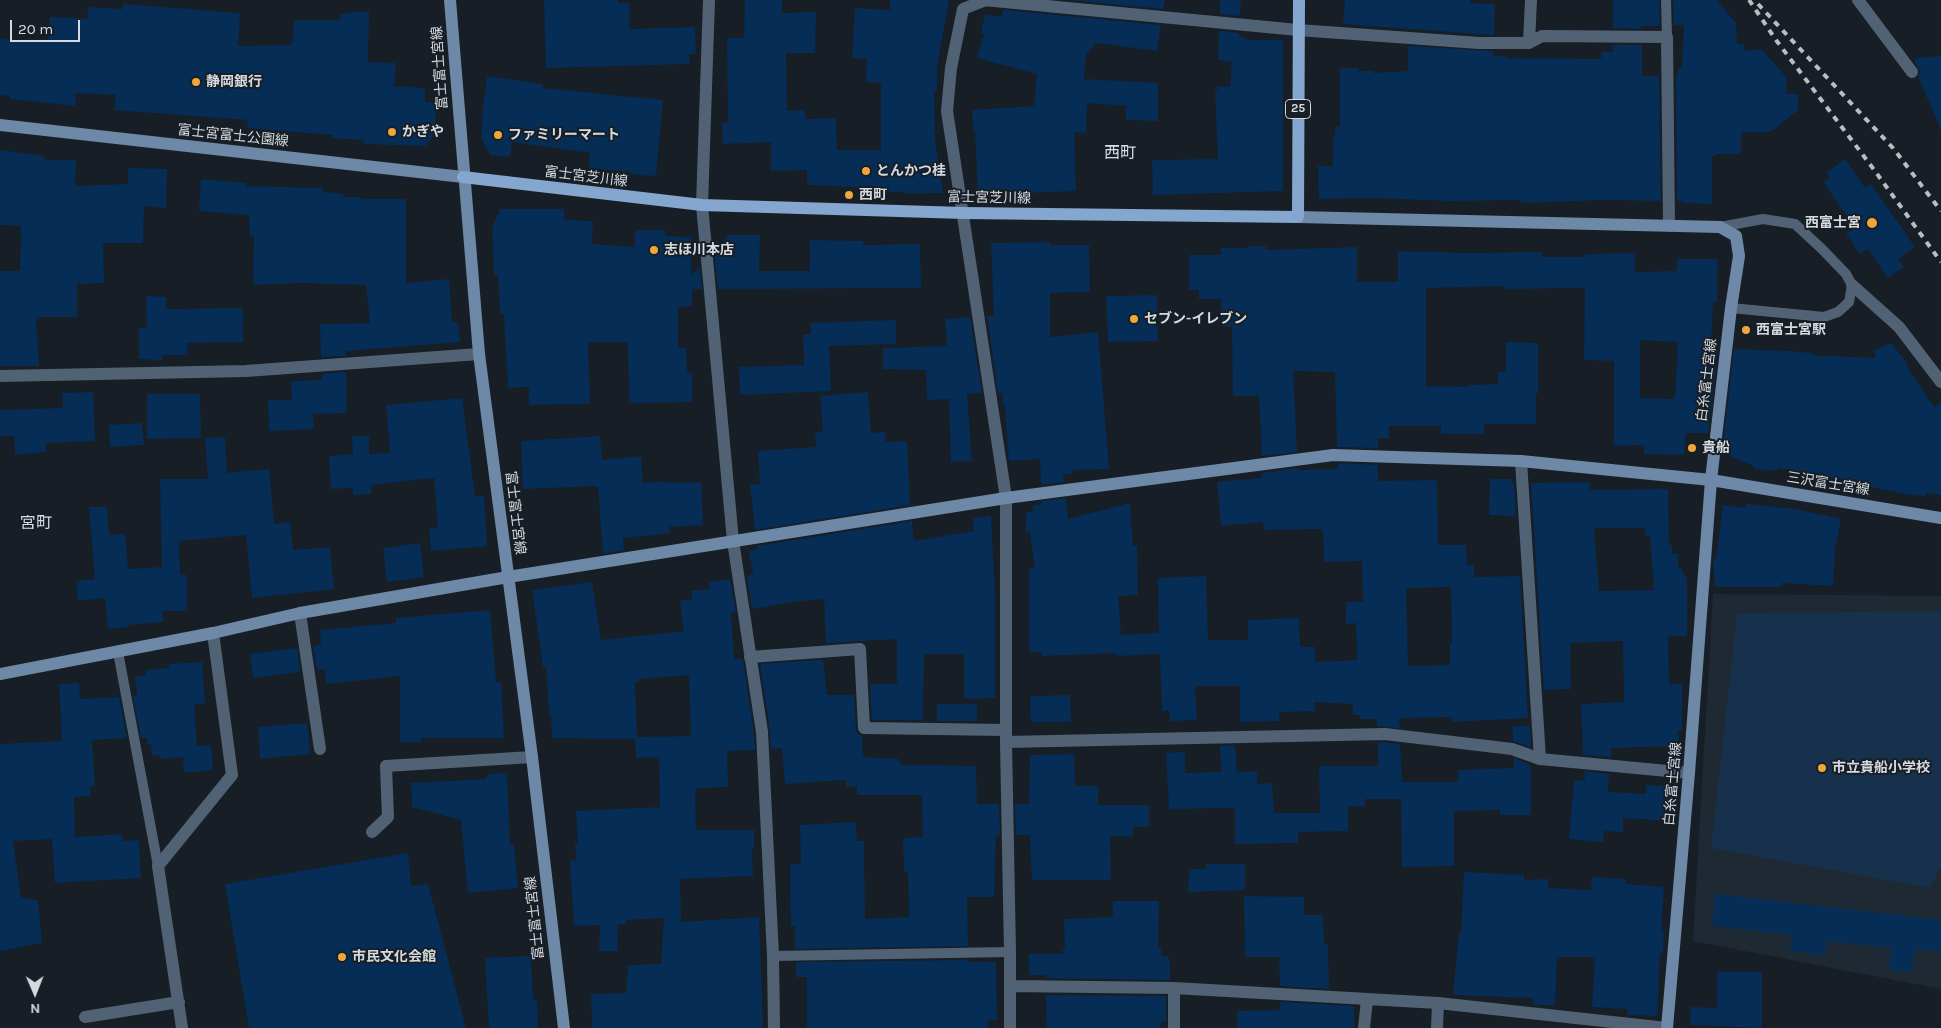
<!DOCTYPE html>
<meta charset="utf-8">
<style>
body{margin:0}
#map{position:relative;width:1941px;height:1028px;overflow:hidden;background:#181e26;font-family:Karla,sans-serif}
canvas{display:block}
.north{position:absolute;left:10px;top:968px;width:50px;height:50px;-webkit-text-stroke:4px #181e26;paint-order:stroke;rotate:179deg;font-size:14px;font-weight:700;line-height:20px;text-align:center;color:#d5dadf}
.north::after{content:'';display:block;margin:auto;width:18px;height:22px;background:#d5dadf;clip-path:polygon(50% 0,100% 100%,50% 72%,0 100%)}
.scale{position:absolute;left:10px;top:20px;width:70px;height:22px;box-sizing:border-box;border:2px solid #d5dadf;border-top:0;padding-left:6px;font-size:15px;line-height:18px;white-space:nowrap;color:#d5dadf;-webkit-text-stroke:4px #181e26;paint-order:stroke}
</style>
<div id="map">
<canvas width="1941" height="1028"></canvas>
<div class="north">N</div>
<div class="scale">20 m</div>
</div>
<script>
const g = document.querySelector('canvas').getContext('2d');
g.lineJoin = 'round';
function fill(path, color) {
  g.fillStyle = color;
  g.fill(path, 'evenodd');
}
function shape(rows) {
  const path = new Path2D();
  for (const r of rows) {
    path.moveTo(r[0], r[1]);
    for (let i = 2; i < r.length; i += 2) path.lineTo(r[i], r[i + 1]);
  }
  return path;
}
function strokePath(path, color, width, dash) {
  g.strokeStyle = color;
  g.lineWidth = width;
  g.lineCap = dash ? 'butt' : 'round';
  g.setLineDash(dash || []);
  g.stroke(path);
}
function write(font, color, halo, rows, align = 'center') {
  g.font = font + ' Karla,"Noto Sans JP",sans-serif';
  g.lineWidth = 4;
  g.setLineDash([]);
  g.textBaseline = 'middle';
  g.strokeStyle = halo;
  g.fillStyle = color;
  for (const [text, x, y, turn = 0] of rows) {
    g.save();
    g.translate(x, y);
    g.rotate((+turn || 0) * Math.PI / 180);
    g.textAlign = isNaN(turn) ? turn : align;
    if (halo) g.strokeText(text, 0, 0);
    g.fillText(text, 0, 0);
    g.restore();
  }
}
fill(shape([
 [1713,594,1941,596,1941,989,1693,941]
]), '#1e2934');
fill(shape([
 [1941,611,1941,866,1930,888,1711,848,1737,613]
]), '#17304b');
fill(shape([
 [544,0,618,0,618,3,629,3,629,29,695,27,696,54,689,54,690,64,546,68],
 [745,0,782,0,782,13,816,12,815,53,786,53,787,111,805,110,805,119,836,118,837,150,881,150,881,83,866,82,867,59,852,58,855,8,890,10,890,0,949,0,937,66,937,91,934,91,935,140,943,193,903,194,903,192,859,192,859,187,807,185,807,170,771,171,771,142,723,144,722,123,728,123,727,38,744,38],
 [1069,0,1165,0,1163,9],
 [1220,0,1241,0,1240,16,1220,14],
 [1345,0,1470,0,1470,3,1495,4,1494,35,1343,24],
 [1613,0,1659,0,1660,26,1641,26,1641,29,1613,28],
 [1673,0,1717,0,1736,23,1737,44,1744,44,1744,51,1761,49,1787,78,1786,94,1798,94,1798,110,1771,132,1741,132,1741,154,1717,154,1717,156,1712,156,1712,204,1683,203,1683,201,1677,201,1676,75,1678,75,1678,68,1682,68,1684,25,1674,25],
 [123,4,240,13,238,46,292,45,294,20,340,20,339,14,369,11,368,62,396,63,394,86,425,88,425,102,436,102,435,135,425,146,363,144,364,140,333,138,333,135,247,128,248,120,114,110,116,95,76,93,75,106,10,99,10,96,0,95,0,39,48,42,50,17,87,19,88,7,123,9],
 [1003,10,1161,25,1157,51,1096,43,1086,55,1084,79,1158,83,1158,121,1126,120,1126,106,1087,103,1086,133,1074,132,1076,191,978,195,975,130,973,131,972,110,1034,106,1037,74,977,58,984,34,981,33,985,14,1001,17],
 [1219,31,1239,33,1239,37,1247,38,1247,40,1283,40,1283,191,1153,195,1152,160,1218,159,1215,91,1217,91,1217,86,1230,87,1232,62,1218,60],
 [1613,45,1642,45,1642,76,1659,76,1661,201,1605,200,1521,203,1521,200,1451,201,1373,198,1319,199,1318,166,1333,166,1333,136,1335,136,1335,127,1340,126,1340,68,1358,68,1358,71,1373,71,1373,73,1408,71,1408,46,1493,51,1493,56,1506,56,1506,58,1601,59,1601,52,1613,52],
 [1941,56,1941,130,1918,77,1920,71,1915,62,1915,58],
 [487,76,543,84,543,88,663,100,656,176,630,174,631,172,589,168,590,153,512,142,510,157,490,155,481,138,483,115,482,115],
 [0,150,44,156,44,160,76,160,75,186,128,184,128,168,167,169,166,208,144,206,143,243,103,243,104,283,77,284,77,317,36,317,39,366,0,366,0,271,20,271,21,226,0,225],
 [1845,159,1865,188,1871,184,1915,247,1898,259,1904,267,1888,278,1868,249,1860,254,1846,234,1855,228,1823,182,1830,178,1826,173],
 [201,179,246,183,246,186,323,188,323,192,343,194,343,197,361,197,361,199,406,199,406,283,449,279,452,322,458,322,460,342,345,351,346,356,321,357,320,324,370,323,366,285,302,283,253,285,254,237,250,237,249,215,199,211],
 [500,209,564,209,564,220,593,221,592,244,635,247,635,230,665,230,665,236,692,237,691,275,700,267,702,289,692,289,692,306,678,307,678,348,686,348,687,373,692,373,692,402,629,403,628,342,588,342,590,404,529,405,529,387,508,388,504,314,500,314,498,275,494,275,492,228],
 [729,235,760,235,759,271,810,271,810,240,863,241,863,245,920,244,921,288,718,289,714,251],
 [1050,242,1050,245,1089,245,1090,292,1050,293,1050,337,1098,332,1109,469,1072,470,1072,474,1063,474,1064,482,1041,485,1040,459,1009,461,1005,405,1003,405,1003,393,998,393,987,316,994,316,991,243],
 [1248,246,1266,246,1266,250,1357,247,1357,282,1398,282,1398,251,1468,253,1542,252,1542,257,1585,257,1585,254,1635,253,1635,272,1677,271,1677,259,1717,259,1717,302,1713,302,1711,348,1718,348,1708,433,1686,433,1684,455,1644,454,1644,445,1614,446,1614,361,1584,360,1585,288,1503,289,1503,286,1426,288,1426,386,1469,387,1469,385,1498,384,1498,372,1506,372,1506,342,1538,343,1538,393,1536,394,1536,424,1484,424,1484,434,1441,434,1441,426,1389,426,1389,439,1378,438,1378,448,1337,447,1335,372,1293,371,1297,452,1262,456,1259,396,1233,396,1232,327,1222,327,1221,299,1199,299,1199,290,1189,290,1189,255,1221,255,1221,248,1248,248],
 [1640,340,1678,342,1675,399,1640,398],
 [1157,295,1158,341,1108,342,1106,296],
 [146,296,166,297,166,309,243,308,243,342,187,343,188,355,162,355,162,360,139,359,139,328,147,328],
 [970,317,982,393,967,394,972,461,951,462,949,399,927,400,926,370,883,369,883,348,947,346,945,319],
 [896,320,896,344,829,346,831,391,740,395,739,367,804,365,803,335,811,334,810,323],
 [1891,343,1908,364,1906,365,1934,407,1941,402,1941,495,1926,493,1926,496,1910,495,1857,484,1857,482,1777,468,1777,471,1754,469,1754,466,1722,453,1734,349,1789,351,1812,353,1811,355,1875,358,1875,350],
 [346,372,347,413,313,414,314,429,269,431,268,400,292,400,291,381,322,380,322,374],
 [93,392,95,441,46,443,46,452,15,455,14,436,0,436,0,410,63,408,62,393],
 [868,392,871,433,885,432,886,442,907,441,910,505,755,530,750,485,760,484,758,451,816,447,815,432,823,431,820,396],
 [147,394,200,394,201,438,147,439],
 [462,398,475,496,484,496,487,546,431,551,429,528,438,527,434,478,371,485,371,494,353,495,353,488,331,489,329,456,353,454,352,436,369,436,369,454,390,453,386,405],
 [142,423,144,445,110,447,109,425],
 [600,436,602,460,641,456,643,483,665,481,665,483,701,482,703,525,669,527,670,533,623,538,624,550,603,554,598,486,523,489,521,441],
 [225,437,227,473,269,469,274,524,290,522,293,550,330,547,334,589,252,598,246,535,179,541,180,575,187,575,187,611,162,611,163,622,128,625,128,627,108,629,105,598,78,601,76,581,95,579,89,507,107,507,109,535,125,534,128,569,162,567,160,479,208,479,205,438],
 [1338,463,1378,465,1378,481,1437,480,1438,545,1466,545,1467,565,1474,565,1474,577,1520,576,1528,718,1452,722,1452,717,1409,718,1399,719,1400,728,1377,726,1377,719,1360,719,1360,715,1353,715,1353,704,1314,702,1315,711,1279,712,1279,721,1240,722,1240,686,1195,686,1197,720,1170,721,1169,710,1162,711,1160,654,1116,656,1116,653,1042,656,1041,652,1029,652,1029,568,1035,568,1030,532,1026,532,1026,513,1034,511,1032,506,1042,504,1042,501,1066,498,1068,519,1130,503,1133,546,1137,546,1138,595,1118,596,1121,635,1159,633,1158,578,1206,576,1208,640,1248,640,1248,620,1299,618,1300,647,1315,647,1315,662,1357,660,1356,623,1346,624,1346,602,1363,602,1362,561,1324,562,1323,529,1264,530,1263,522,1221,526,1217,482,1261,478,1262,473,1298,468,1298,470,1338,469],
 [1451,587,1452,644,1450,644,1450,665,1408,666,1406,588],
 [1490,479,1512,479,1512,484,1514,484,1516,516,1489,515],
 [1590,482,1590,490,1668,489,1669,545,1672,545,1672,554,1678,554,1678,565,1687,578,1687,636,1668,636,1669,684,1682,683,1682,730,1678,730,1679,746,1611,748,1611,757,1583,755,1581,704,1624,702,1623,641,1570,643,1571,689,1544,690,1531,483],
 [1594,528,1645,528,1645,536,1650,536,1654,590,1599,591],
 [1747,504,1796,509,1841,519,1835,549,1833,586,1781,583,1781,587,1715,587,1713,559,1716,559,1723,505,1746,508],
 [991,516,995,594,995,698,964,699,964,654,924,654,923,720,872,720,870,684,897,684,897,639,826,643,824,599,801,601,752,609,747,576,753,575,749,551,758,549,757,546,912,521,914,541,974,531,973,518],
 [420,543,424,577,387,582,383,548],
 [730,579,736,612,731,613,734,659,742,659,743,661,754,733,755,750,727,751,728,787,697,788,697,790,695,790,696,830,754,830,754,849,752,849,753,876,680,879,681,922,759,917,763,1028,592,1028,591,994,626,993,628,965,661,964,664,918,626,920,626,924,617,925,618,951,599,951,600,925,574,926,570,861,576,860,575,843,578,843,576,811,660,807,659,757,636,758,635,739,552,738,551,715,549,715,546,667,543,667,532,590,592,582,601,640,684,631,680,601,692,599,691,591,710,589,709,582],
 [689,675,691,736,637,737,635,682,639,682,639,679],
 [490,610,496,682,501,682,504,738,421,738,421,742,400,742,400,676,327,684,324,669,317,670,313,646,321,645,320,630,396,623,396,618],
 [297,648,300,672,253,678,250,654],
 [823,660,827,695,854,695,856,728,857,733,862,736,863,757,899,759,900,765,976,766,977,804,999,804,1000,835,996,835,994,897,967,897,968,946,795,949,795,926,791,926,790,864,801,864,800,825,856,822,857,841,864,841,865,919,909,917,908,872,904,872,903,838,923,837,922,795,857,795,857,786,846,787,845,780,785,784,782,748,771,749,770,731,760,664],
 [202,662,205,703,194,704,197,746,211,745,213,770,184,773,183,757,159,759,160,755,152,756,151,744,147,745,147,738,141,738,133,696,137,696,135,677,146,675,146,670,169,668,169,664],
 [79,683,80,699,119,697,127,738,92,740,95,786,90,787,91,796,74,797,75,837,122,834,122,841,139,840,141,878,55,883,52,839,13,841,21,897,38,900,42,943,0,951,0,744,62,741,59,684],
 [1070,695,1071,722,1031,722,1030,696],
 [937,704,977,704,977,721,937,721],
 [307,723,310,754,260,759,258,727],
 [1513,726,1530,726,1531,747,1513,741],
 [1378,742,1400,744,1402,782,1458,782,1458,770,1514,768,1514,758,1531,765,1531,815,1500,815,1500,810,1454,811,1454,866,1402,867,1401,799,1365,799,1365,806,1348,806,1348,831,1298,832,1298,843,1235,844,1235,808,1169,809,1166,753,1185,752,1185,773,1221,772,1220,746,1235,745,1237,772,1257,771,1257,784,1272,783,1274,813,1320,813,1319,766,1378,766],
 [1074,754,1075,786,1098,786,1098,805,1149,805,1149,827,1133,827,1133,837,1110,836,1111,880,1032,880,1030,835,1016,835,1015,804,1029,804,1030,755],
 [1584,771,1609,774,1608,792,1646,794,1646,785,1675,787,1673,821,1623,818,1623,832,1604,831,1603,842,1569,839,1574,780,1585,781],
 [507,773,510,845,514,844,518,888,468,893,461,820,412,807,411,783,487,779,487,774],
 [408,853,411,886,428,884,466,1028,249,1028,225,884],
 [1206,864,1245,864,1245,890,1188,892,1189,869,1206,869],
 [1464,872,1524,875,1524,880,1548,879,1548,888,1591,890,1592,877,1626,879,1626,884,1664,887,1661,931,1664,931,1663,953,1660,953,1657,1016,1627,1015,1627,1009,1592,1007,1595,957,1557,957,1555,1005,1533,1005,1533,998,1453,995,1459,932,1461,932],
 [1716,894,1941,920,1941,952,1915,949,1912,972,1889,970,1892,948,1827,941,1825,956,1790,951,1792,935,1712,926],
 [1244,896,1304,897,1304,915,1323,915,1324,944,1328,944,1329,989,1280,986,1279,957,1245,957],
 [1113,901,1159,901,1158,948,1161,948,1161,956,1168,956,1170,962,1170,980,1046,978,1046,975,1029,975,1029,954,1063,954,1063,949,1065,949,1064,919,1113,917],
 [531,956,533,1000,537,1000,538,1028,489,1028,485,958],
 [969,960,969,962,996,962,997,1020,988,1020,989,1028,807,1028,807,977,796,977,796,962],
 [1717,972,1762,972,1762,1028,1690,1025,1691,1007,1717,1008],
 [1046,995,1166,996,1166,1022,1161,1022,1160,1028,1047,1028],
 [1280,1002,1354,1006,1354,1028,1237,1028,1237,1011,1280,1010]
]), '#052d55');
strokePath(shape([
 [1666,0,1667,37],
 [1720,227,1763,219,1795,224,1822,249,1846,274,1852,285,1849,302,1838,312,1824,317,1731,308],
 [118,652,158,866],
 [773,956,1010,952]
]), '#516275', 10);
strokePath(shape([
 [709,0,702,205,733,541,762,732,773,956,774,1028],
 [984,0,1298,30,1479,43,1529,43,1542,36,1667,37,1669,226],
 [986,0,963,9,951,68,947,111,1006,498,1006,742,1010,952,1010,1028],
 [1858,0,1912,72],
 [1529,43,1531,0],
 [1852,285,1899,327,1941,382],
 [0,376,246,371,479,354],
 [1521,461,1540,759],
 [300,613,320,749],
 [750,657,860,649,864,728,1006,730],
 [1006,742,1385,734,1512,749,1540,759,1689,773],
 [372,832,388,817,386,766,532,757],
 [1011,986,1174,988,1438,1003,1667,1028],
 [85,1017,179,1002],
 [182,1028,158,866,232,775,213,633],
 [1174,1028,1174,988],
 [1364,1028,1367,999],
 [1437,1028,1438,1003]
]), '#516275', 12);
strokePath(shape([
 [450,0,479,354,532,757,564,1028],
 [0,125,463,177],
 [1298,217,1720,227,1736,236,1739,256,1731,308,1711,480,1689,773,1667,1028],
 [0,674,213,633,300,613,508,577,1006,498,1333,455,1521,461,1711,480,1941,518]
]), '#6e88a7', 12);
strokePath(shape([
 [463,177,702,205,964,213,1298,217,1299,0]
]), '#84a6cf', 12);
strokePath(shape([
 [1749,0,1776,40,1872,167,1941,262],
 [1758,4,1893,148,1941,211]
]), '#b9bec3', 4, [6, 6]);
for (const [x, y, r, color] of [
 [196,82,5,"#efa73d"],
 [392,132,5,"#efa73d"],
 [498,135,5,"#efa73d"],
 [866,171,5,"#efa73d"],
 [849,195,5,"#efa73d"],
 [1872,223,6,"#efa73d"],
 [654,250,5,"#efa73d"],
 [1134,319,5,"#efa73d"],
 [1746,330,5,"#efa73d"],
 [1692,448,5,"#efa73d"],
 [1822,768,5,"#efa73d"],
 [342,957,5,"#efa73d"]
]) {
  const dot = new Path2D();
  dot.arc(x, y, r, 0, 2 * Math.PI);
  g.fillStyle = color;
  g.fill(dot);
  strokePath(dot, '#181e26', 2);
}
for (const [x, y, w] of [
 [1298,109,25]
]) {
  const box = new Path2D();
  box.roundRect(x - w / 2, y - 9.5, w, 19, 4);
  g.fillStyle = '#181e26';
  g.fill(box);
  strokePath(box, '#d5dadf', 1);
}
write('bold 12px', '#d5dadf', null, [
 ["25",1298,109]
]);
write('14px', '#d5dadf', '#181e26', [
 ["富士富士宮線",440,68,-94],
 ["富士宮富士公園線",233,136,6],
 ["富士宮芝川線",586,177,7],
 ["富士宮芝川線",989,198,1],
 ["白糸富士宮線",1707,380,-83],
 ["三沢富士宮線",1828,484,9],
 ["富士富士宮線",515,513,83],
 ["白糸富士宮線",1673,784,-85],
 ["富士富士宮線",535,918,-96]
]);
write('bold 14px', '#d5dadf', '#181e26', [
 ["静岡銀行",206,82],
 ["かぎや",402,132],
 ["ファミリーマート",508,135],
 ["とんかつ桂",876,171],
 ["西町",859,195],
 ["西富士宮",1861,223,"right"],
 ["志ほ川本店",664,250],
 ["セブン-イレブン",1144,319],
 ["西富士宮駅",1756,330],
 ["貴船",1702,448],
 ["市立貴船小学校",1832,768],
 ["市民文化会館",352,957]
], 'left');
write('16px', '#d5dee8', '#181e26', [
 ["西町",1120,153],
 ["宮町",36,523]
]);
</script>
